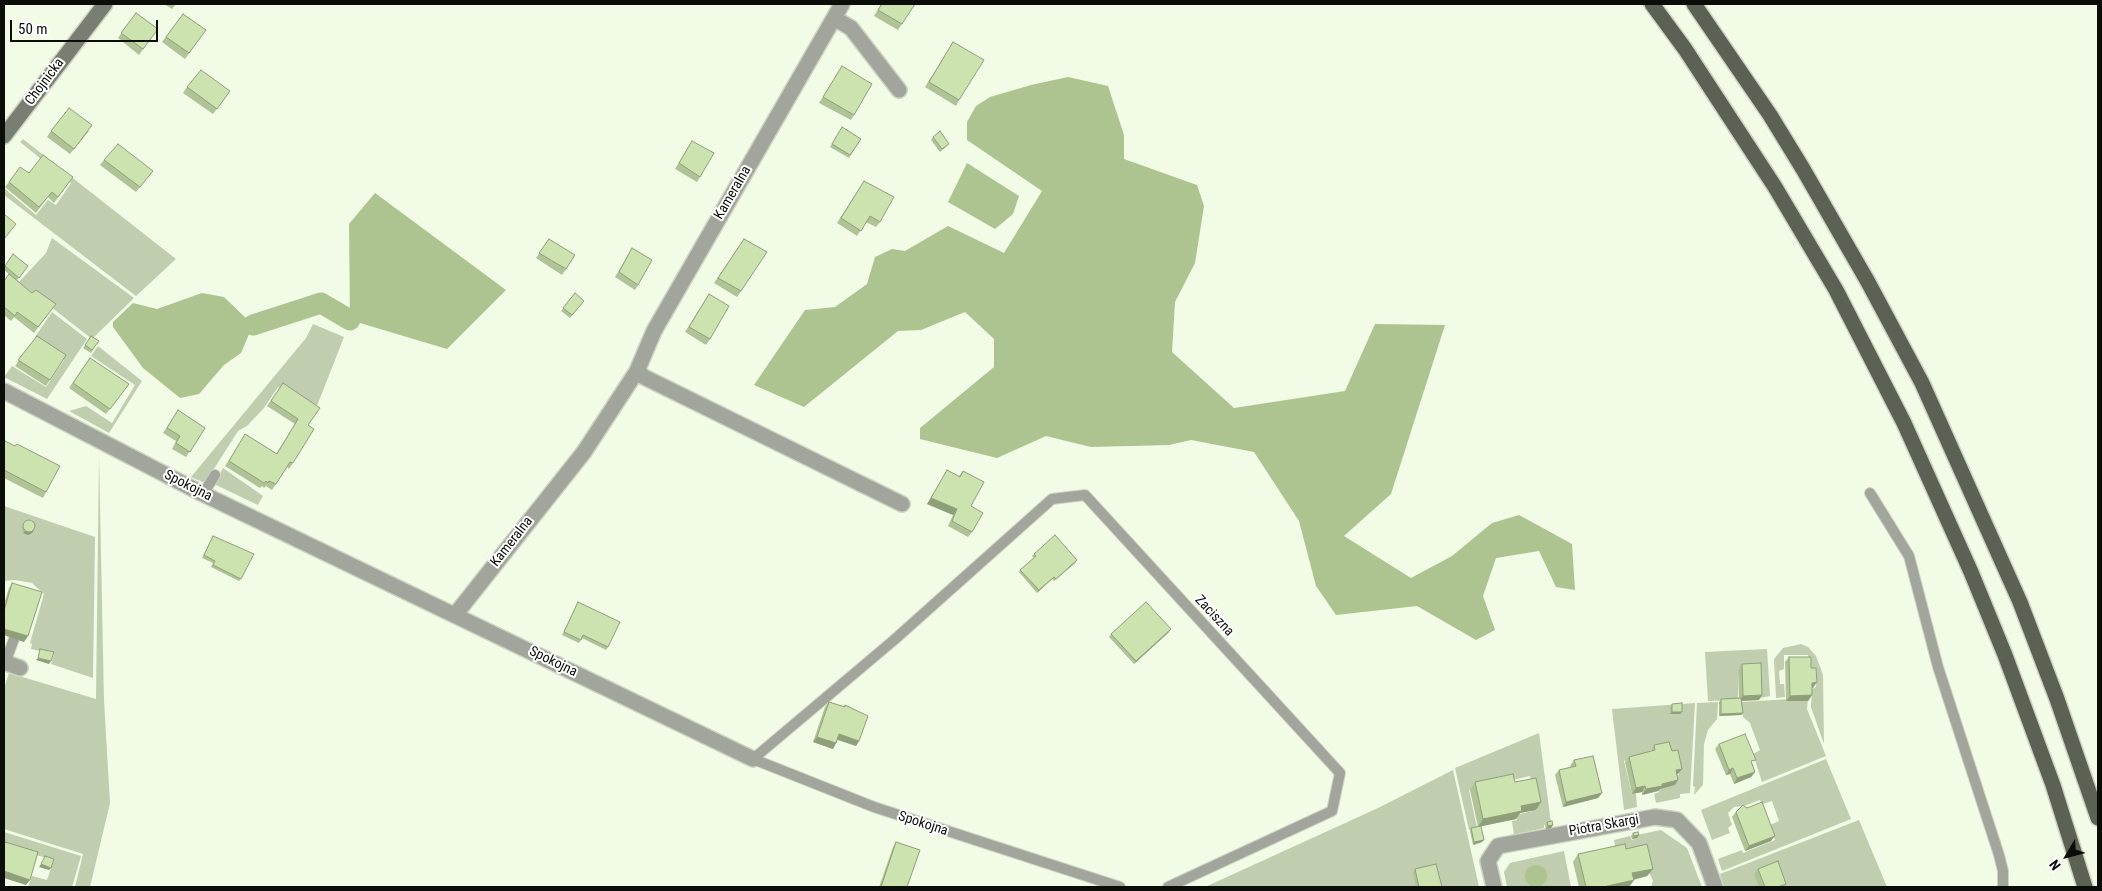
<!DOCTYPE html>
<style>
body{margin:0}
#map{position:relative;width:2102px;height:891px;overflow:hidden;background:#f1fbe5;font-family:"Roboto Condensed",sans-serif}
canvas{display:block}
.frame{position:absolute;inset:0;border:5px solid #0b0e08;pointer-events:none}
.north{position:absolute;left:2042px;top:831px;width:50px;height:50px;-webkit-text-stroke:4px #fff;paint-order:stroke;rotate:233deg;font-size:14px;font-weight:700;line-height:20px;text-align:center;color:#0b0e08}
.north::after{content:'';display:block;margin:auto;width:18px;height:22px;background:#0b0e08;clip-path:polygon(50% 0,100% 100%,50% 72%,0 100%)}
.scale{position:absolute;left:10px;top:20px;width:148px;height:22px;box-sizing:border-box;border:2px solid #0b0e08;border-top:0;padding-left:6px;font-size:15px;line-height:18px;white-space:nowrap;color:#0b0e08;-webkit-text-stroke:4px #fff;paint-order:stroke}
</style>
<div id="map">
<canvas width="2102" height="891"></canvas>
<div class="frame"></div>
<div class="north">N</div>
<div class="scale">50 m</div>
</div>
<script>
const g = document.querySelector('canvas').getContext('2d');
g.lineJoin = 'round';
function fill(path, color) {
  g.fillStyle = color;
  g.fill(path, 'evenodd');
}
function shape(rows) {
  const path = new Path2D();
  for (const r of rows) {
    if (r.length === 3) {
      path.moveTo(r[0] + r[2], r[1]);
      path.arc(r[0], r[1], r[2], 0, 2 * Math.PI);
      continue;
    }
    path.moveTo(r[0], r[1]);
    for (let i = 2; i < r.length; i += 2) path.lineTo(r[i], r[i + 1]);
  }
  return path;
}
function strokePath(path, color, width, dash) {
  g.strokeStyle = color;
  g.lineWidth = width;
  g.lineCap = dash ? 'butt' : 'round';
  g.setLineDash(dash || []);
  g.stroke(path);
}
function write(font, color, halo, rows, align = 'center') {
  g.font = font + ' "Roboto Condensed",sans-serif';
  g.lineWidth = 4;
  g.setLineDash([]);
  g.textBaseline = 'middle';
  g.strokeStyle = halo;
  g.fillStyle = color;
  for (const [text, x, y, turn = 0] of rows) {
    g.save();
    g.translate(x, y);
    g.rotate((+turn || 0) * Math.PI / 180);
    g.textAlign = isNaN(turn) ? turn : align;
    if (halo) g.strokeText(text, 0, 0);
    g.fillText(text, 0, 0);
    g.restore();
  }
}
fill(shape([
 [23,139,176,259,136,296,4,195,4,188,36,215,48,200,56,205,71,183,20,142],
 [52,238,134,298,92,339,19,282,46,253],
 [52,312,87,339,47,399,4,377,12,366,46,387,64,360,36,341,35,337],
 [313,324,344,337,315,411,278,387,264,408,247,426,238,431,205,483,191,477,306,338],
 [98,346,142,381,109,433,69,411,86,406,112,423,135,385,91,356],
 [99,455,104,701,110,803,90,887,75,887,83,854,4,829,4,689,9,673,96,699],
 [223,468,263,496,258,505,214,484],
 [4,506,95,537,93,678,51,664,54,654,31,649,32,644,30,643,44,594,32,583,15,580,4,581],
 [1801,644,1808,647,1816,656,1823,675,1824,744,1811,707,1812,689,1816,687,1815,669,1810,668,1808,655,1784,655,1784,669,1779,671,1780,684,1784,684,1785,697,1776,698,1774,659,1783,648],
 [1767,649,1770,696,1760,698,1758,668,1738,669,1738,700,1708,701,1705,652],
 [1808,698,1807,709,1826,756,1762,782,1753,754,1760,750,1750,723,1743,717,1741,702],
 [1718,702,1717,719,1708,730,1704,744,1703,785,1694,795,1695,787,1693,786,1697,703],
 [1695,703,1690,793,1680,794,1680,798,1656,803,1654,794,1659,792,1658,789,1675,785,1673,776,1679,775,1675,755,1667,747,1650,750,1650,755,1624,761,1632,794,1636,794,1637,807,1624,810,1612,709],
 [1539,733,1551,823,1544,825,1544,828,1514,835,1512,821,1517,820,1516,815,1537,810,1530,776,1469,790,1477,828,1469,830,1455,768],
 [1826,759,1851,819,1722,871,1718,859,1742,850,1743,853,1775,840,1770,825,1779,821,1772,801,1763,804,1760,800,1744,806,1734,807,1728,813,1732,825,1728,828,1730,833,1712,840,1701,810],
 [1453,770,1479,887,1205,887,1378,808],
 [1859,820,1887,887,1724,887,1720,874],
 [1661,830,1687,848,1702,887,1651,887,1653,881,1650,874,1616,852,1614,840,1630,836,1632,840,1637,838,1637,835],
 [4,832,81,856,72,887,28,887,32,876,47,880,54,860,4,846],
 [1564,851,1571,887,1507,887,1504,872,1510,863]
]), '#c0cdaf');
fill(shape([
 [1068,77,1108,86,1124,135,1124,159,1197,185,1204,206,1195,263,1175,302,1172,352,1234,408,1345,391,1375,324,1445,325,1391,494,1344,536,1411,578,1452,556,1492,523,1519,515,1572,544,1575,590,1556,587,1539,551,1496,558,1483,596,1495,630,1476,640,1417,606,1336,615,1316,586,1299,521,1254,452,1191,440,1169,445,1091,447,1046,436,997,458,920,439,920,428,994,367,994,339,965,312,921,330,898,331,804,407,754,385,805,310,835,307,867,284,875,257,892,249,905,251,948,226,1004,253,1042,191,967,140,967,122,976,106,990,97,1031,85],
 [967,163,1019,196,1013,214,995,229,948,202],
 [375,193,506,290,447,349,350,320,349,224],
 [202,293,224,297,253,325,241,353,224,365,199,394,180,398,143,368,113,327,113,322,133,303,157,309],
 [1536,876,11]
]), '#adc390');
strokePath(shape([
 [253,325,321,303,350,320]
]), '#adc390', 21);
const lane = shape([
 [1870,493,1909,556,1938,667,1999,855,2003,871,2003,887],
 [203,494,215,475],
 [5,663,14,639],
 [1120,887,874,807,753,759,894,640,1052,499,1085,495,1340,773,1332,811,1168,887]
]);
const street = shape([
 [834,18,851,28,899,90],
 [637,371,644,377,902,504],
 [4,391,203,494,753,759],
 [455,615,584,452,637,371,654,331,842,4],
 [4,662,20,668],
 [1494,887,1488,861,1498,846,1655,817,1677,820,1699,843,1715,887]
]);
const secondary = shape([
 [4,136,105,4]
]);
const primary = shape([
 [1652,4,1685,49,1775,187,1836,290,1904,423,1971,572,2005,655,2053,785,2085,887],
 [1694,4,1770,115,1803,169,1868,282,1922,383,2020,602,2057,699,2098,818]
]);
strokePath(lane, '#ccd5c2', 12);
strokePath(street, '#ccd5c2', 18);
strokePath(secondary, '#ccd5c2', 18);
strokePath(primary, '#ccd5c2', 18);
strokePath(lane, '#a1a59c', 10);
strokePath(street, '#a1a59c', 15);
strokePath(secondary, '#787e71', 15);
strokePath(primary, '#5b6253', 15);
fill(shape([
 [164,4,176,4,172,9],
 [881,4,915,4,898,30,874,16],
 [136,13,158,29,139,55,118,38],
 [183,14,206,30,185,59,162,42],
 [953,42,959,100,956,106,925,87],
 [842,66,854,115,851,120,819,103],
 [187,87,230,91,213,114,183,93],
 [842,127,861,139,849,158,830,147],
 [51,131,89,131,70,154,47,137],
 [933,137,947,146,940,152,931,140],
 [692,141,700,177,697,182,675,169],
 [104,160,153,171,136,192,100,165],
 [29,173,73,177,54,203,48,197,36,213,5,187,9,182],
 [860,187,880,222,876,227,866,222,857,236,837,223],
 [549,239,566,269,562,275,536,258],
 [744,239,767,252,737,297,714,283],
 [632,248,638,285,635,290,615,277],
 [13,254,28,266,17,280,52,309,34,333,14,317,11,321,4,315,4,281,9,274,4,270,4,268],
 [575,293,584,301,570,318,561,311],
 [709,294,710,339,706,345,685,332],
 [37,336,66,355,46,386,15,366],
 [91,336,99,341,91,353,83,348],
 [90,358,129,384,106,414,69,388],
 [283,383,308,425,293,463,289,469,287,467,272,490,266,486,264,488,262,486,260,488,225,466,242,440,276,454,295,424,267,406],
 [178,410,205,428,186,457,172,449,176,441,163,433],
 [5,441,46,492,43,498,4,478,4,443],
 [947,470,959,476,963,471,971,506,972,532,968,537,948,526,953,515,927,504],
 [25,522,34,530,32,533,28,535,23,533,22,529],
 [213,536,241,579,239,581,211,567,213,563,202,558],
 [1034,554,1075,563,1054,581,1052,579,1037,593,1019,572,1020,570,1034,558,1032,556],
 [12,583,24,642,4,635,4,604,9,588],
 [578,602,608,647,606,650,582,638,579,643,562,635],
 [1169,632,1134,664,1109,637,1111,634],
 [1789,657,1813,688,1812,688,1812,695,1808,701,1786,701,1785,662],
 [1742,664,1759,700,1742,701,1743,713,1741,715,1719,716,1719,702,1721,699,1739,698,1738,670],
 [829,702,844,707,845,705,859,741,856,746,837,740,836,743,833,749,813,742,825,707],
 [1672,704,1680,714,1670,714,1670,707],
 [1719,744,1752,764,1755,772,1751,777,1734,784,1730,774,1726,775,1715,749],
 [1654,745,1672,751,1682,769,1677,774,1675,785,1660,789,1658,791,1642,795,1642,792,1632,794,1625,762,1629,757,1651,751],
 [1574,760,1602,793,1598,798,1563,807,1555,775,1559,770,1571,767,1570,766],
 [1475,782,1515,782,1541,802,1536,810,1520,813,1516,819,1481,826,1482,842,1473,845,1470,831,1471,828,1478,827,1470,790],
 [1736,812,1771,841,1745,851,1732,817],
 [1547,822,1553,825,1551,828,1546,829,1545,825],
 [1633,833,1639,835,1637,838,1632,839,1631,836],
 [896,842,907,887,879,887,893,847],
 [1626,849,1653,869,1647,876,1634,880,1629,887,1579,887,1573,862,1578,854],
 [1415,869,1442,887,1416,887,1413,872],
 [1758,869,1786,884,1784,887,1759,887,1754,874]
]), '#afc396');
fill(shape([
 [931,498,957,509,953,515,927,504],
 [34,530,32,533,28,535,23,533,25,531],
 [1077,560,1075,563,1054,581,1056,579],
 [1054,577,1052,579,1037,593,1039,590],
 [4,629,28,636,24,642,4,635],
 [1171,629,1169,632,1134,664,1136,661],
 [38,658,51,661,49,664,36,660],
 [1817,682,1813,688,1808,688,1812,683],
 [1762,695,1759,700,1739,701,1743,696],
 [1812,695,1808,701,1786,701,1790,696],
 [1672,712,1682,712,1680,714,1670,714],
 [1743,713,1741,715,1719,716,1721,714],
 [839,734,859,741,856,746,836,739],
 [817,737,836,743,833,749,813,742],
 [1733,768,1730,774,1726,775,1729,770],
 [1682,769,1678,774,1672,775,1676,770],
 [1755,772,1751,777,1734,784,1737,778],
 [1678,780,1675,785,1660,789,1658,791,1642,795,1646,789,1662,784],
 [1645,786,1642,792,1632,794,1636,788],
 [1602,793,1598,798,1563,807,1566,802],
 [1541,802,1536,810,1520,813,1516,819,1478,827,1483,819,1521,806],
 [1553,825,1551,828,1546,829,1548,826],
 [1639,835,1637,838,1632,839,1634,836],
 [1775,836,1771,841,1745,851,1749,846],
 [1484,840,1482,842,1473,845,1474,842],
 [41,864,51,868,49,870,39,867],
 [1653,869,1647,876,1627,881,1632,873],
 [4,871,30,880,26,885,4,878],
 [1634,880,1629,887,1603,887]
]), '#8f9f7a');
const building = shape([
 [882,4,915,4,902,24,878,10,882,4],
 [136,13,158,29,143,49,121,33,136,13],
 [183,14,206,30,189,53,166,37,183,14],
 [953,42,984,60,959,100,929,82,953,42],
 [842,66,872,84,854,115,823,97,842,66],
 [201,70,230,91,217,109,187,87,201,70],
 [69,108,92,125,74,149,51,131,69,108],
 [842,127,861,139,850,155,832,144,842,127],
 [940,131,949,144,942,149,933,137,940,131],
 [692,141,714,153,700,177,679,163,692,141],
 [118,144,153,171,140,187,104,160,118,144],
 [43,155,73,177,58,197,52,192,39,207,9,182,20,167,29,173,43,155],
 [864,181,894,197,880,222,870,216,861,231,841,218,864,181],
 [4,214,16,224,4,239,4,214],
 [549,239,575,255,566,269,539,253,549,239],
 [744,239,767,252,741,291,718,278,744,239],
 [632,248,652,260,638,285,619,272,632,248],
 [13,254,28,266,19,278,5,266,13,254],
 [9,274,32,293,36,290,56,304,38,327,17,312,15,316,4,307,4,281,9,274],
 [575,293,584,301,572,315,563,308,575,293],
 [709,294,729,306,710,339,689,327,709,294],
 [37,336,66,355,50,380,18,360,37,336],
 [91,336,99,341,92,350,85,345,91,336],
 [90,358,129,384,110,409,73,383,90,358],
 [283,383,320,408,308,425,314,429,293,463,290,462,276,484,269,481,268,483,266,481,264,483,229,461,245,434,277,454,298,419,271,401,283,383],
 [178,410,205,428,190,452,176,443,180,436,167,428,178,410],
 [5,441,15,446,17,444,60,466,46,492,4,470,5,467,4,466,4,444,5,441],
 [947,470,960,477,963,471,984,482,971,506,983,513,972,532,952,521,957,509,931,498,947,470],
 [29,526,6],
 [1055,535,1077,560,1056,579,1054,577,1039,590,1020,570,1036,556,1034,554,1055,535],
 [213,536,254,554,241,579,213,565,215,561,204,555,213,536],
 [12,583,42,592,28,636,4,629,4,611,12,583],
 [578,602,620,622,608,647,583,635,581,640,564,632,578,602],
 [1146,602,1171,629,1136,661,1111,634,1146,602],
 [40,649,54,652,51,661,38,658,40,649],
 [1789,657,1811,657,1811,668,1816,668,1817,682,1812,683,1812,695,1790,696,1789,657],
 [1761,663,1762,695,1743,696,1742,664,1761,663],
 [1741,698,1743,713,1721,714,1721,699,1741,698],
 [829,702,845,707,845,705,868,716,859,741,839,734,836,743,817,737,829,702],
 [1682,703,1682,712,1672,712,1672,704,1682,703],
 [1745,734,1756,760,1751,761,1755,772,1737,778,1733,768,1729,770,1719,744,1745,734],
 [1669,742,1672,751,1678,750,1682,769,1676,770,1678,780,1662,784,1662,786,1646,789,1645,786,1636,788,1629,757,1655,750,1654,745,1669,742],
 [1593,756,1602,793,1566,802,1559,770,1576,766,1574,760,1593,756],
 [1513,774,1515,782,1536,778,1541,802,1521,806,1522,811,1483,819,1475,782,1513,774],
 [1762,802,1775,836,1749,846,1736,812,1743,805,1747,808,1762,802],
 [1552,821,1553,825,1548,826,1547,822,1552,821],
 [1481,826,1484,840,1474,842,1471,828,1481,826],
 [1638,832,1639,835,1634,836,1633,833,1638,832],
 [5,842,38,852,30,880,4,871,4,846,5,842],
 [896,842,920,850,907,887,881,887,896,842],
 [1625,844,1626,849,1647,844,1653,869,1632,873,1634,880,1603,887,1586,887,1578,854,1625,844],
 [45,856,54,859,51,868,41,864,45,856],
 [1778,861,1786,884,1778,887,1765,887,1758,869,1778,861],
 [1436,864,1442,887,1419,887,1415,869,1436,864]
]);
fill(building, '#cce3af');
strokePath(building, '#8f9f7a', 1);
write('14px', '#0b0e08', '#fff', [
 ["Chojnicka",45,82,-53],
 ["Kameralna",733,193,-60],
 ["Spokojna",188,486,27],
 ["Kameralna",512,542,-52],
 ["Zaciszna",1214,616,47],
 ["Spokojna",553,662,26],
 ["Spokojna",923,824,18],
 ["Piotra Skargi",1604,826,-10]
]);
</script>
